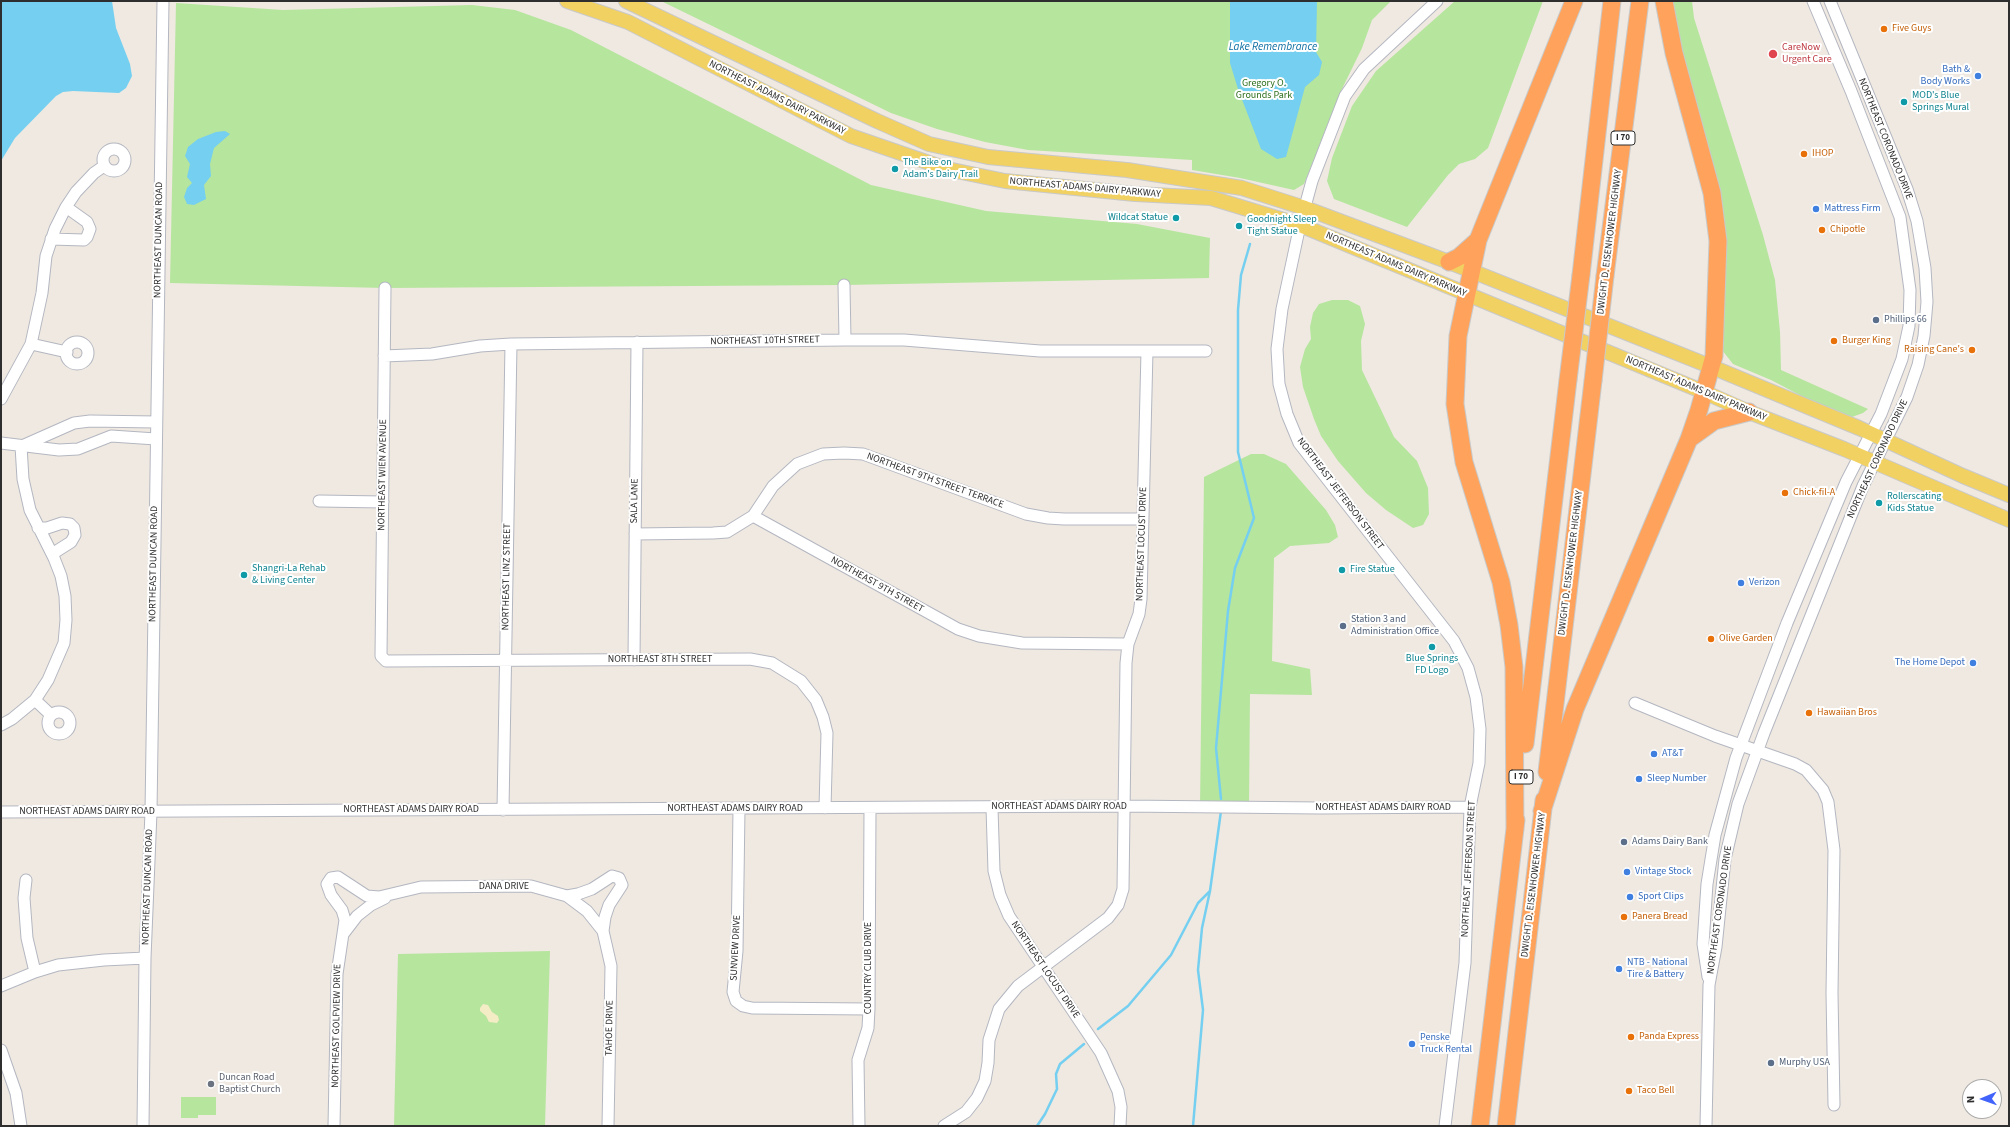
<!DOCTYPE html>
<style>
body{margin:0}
#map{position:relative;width:2010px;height:1127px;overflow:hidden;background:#efe9e1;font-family:"Source Sans 3",sans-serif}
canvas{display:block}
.frame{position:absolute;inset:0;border:2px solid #2e2e2e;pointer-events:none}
.north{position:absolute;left:1962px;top:1079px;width:40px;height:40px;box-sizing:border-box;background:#fff;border:1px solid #ababab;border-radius:50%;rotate:268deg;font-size:11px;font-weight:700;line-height:16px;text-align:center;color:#2e2e2e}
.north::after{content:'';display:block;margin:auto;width:14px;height:18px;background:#4264fb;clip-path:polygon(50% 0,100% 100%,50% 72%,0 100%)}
</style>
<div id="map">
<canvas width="2010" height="1127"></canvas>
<div class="frame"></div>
<div class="north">N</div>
</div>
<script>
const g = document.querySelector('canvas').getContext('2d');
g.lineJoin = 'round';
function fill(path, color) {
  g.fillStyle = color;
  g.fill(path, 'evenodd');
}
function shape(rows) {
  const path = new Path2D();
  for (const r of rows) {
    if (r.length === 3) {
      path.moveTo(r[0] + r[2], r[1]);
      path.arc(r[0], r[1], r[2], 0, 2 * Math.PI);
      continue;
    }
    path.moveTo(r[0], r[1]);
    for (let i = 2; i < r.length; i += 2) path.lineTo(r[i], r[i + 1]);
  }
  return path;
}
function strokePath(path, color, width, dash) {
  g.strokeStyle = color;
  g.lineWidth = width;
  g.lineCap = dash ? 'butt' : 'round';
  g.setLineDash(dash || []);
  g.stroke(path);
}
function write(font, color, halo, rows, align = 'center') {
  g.font = font + ' "Source Sans 3",sans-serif';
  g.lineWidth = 4;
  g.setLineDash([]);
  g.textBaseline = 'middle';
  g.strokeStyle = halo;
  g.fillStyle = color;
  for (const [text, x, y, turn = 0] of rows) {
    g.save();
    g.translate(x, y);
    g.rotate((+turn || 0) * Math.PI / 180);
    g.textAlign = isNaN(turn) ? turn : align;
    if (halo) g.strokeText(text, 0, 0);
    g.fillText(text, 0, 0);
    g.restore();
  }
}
fill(shape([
 [661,1,1391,1,1372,20,1362,48,1341,91,1304,184,1294,190,1240,178,1192,170,1192,160,1028,150,985,142,937,129,891,113],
 [1455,1,1543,1,1488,148,1475,159,1459,164,1448,175,1407,227,1334,199,1327,181,1332,158,1352,106,1376,71],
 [1670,1,1692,1,1694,18,1763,235,1775,280,1780,332,1781,370,1868,409,1863,413,1852,417,1844,416,1815,403,1771,380,1733,364,1722,350,1724,288],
 [176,3,283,10,472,5,515,10,571,30,871,185,986,211,1137,224,1210,238,1209,278,844,285,385,288,170,283],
 [1332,300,1348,300,1360,306,1365,324,1361,341,1362,370,1394,437,1417,461,1428,488,1429,514,1423,525,1413,528,1386,510,1366,493,1338,461,1321,436,1314,419,1303,387,1300,367,1305,349,1311,339,1310,327,1313,313,1319,304],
 [1251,454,1264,454,1286,464,1326,510,1335,525,1338,537,1329,543,1290,546,1274,558,1272,661,1310,669,1312,695,1250,694,1249,808,1200,807,1204,477],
 [550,951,545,1126,394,1126,398,954],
 [181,1097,216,1097,216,1115,198,1115,198,1118,181,1118]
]), '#b6e59e');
fill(shape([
 [483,1004,488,1005,492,1012,498,1016,499,1020,497,1023,489,1022,486,1016,480,1011,480,1008]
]), '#f3ecc5');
fill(shape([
 [1,1,112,1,116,28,130,64,132,76,126,88,119,93,73,91,63,92,56,96,15,138,1,161],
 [1230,1,1317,1,1316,52,1322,62,1319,75,1305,87,1286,157,1277,159,1261,149,1238,89,1230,63],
 [225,131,230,134,214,148,210,164,211,176,204,185,206,199,194,205,187,204,184,197,187,188,192,183,187,177,190,164,185,156,188,147,198,139,216,132]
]), '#75cff0');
strokePath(shape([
 [1221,799,1216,748,1228,611,1235,568,1254,518,1238,452,1238,310,1241,275,1250,244],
 [1098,1029,1128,1006,1171,955,1198,903,1210,891],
 [1037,1126,1045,1114,1057,1089,1056,1074,1060,1064,1084,1044],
 [1193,1126,1203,1010,1198,970,1202,928,1210,891,1221,811]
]), '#75cff0', 2.5);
const minor = shape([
 [1437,1,1364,69,1345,96,1312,181,1300,225,1282,309,1277,349,1279,384,1287,414,1299,443,1454,641,1468,668,1476,697,1480,729,1479,763,1470,807,1465,963,1445,1126],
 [114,160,11],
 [51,239,84,240,87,237,90,229,87,222,66,207],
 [844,285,845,340],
 [77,353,11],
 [31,344,67,352],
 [384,356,432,354,480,346,511,344,845,340,904,340,1040,351,1206,351],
 [1,399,31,344,42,293,46,256,55,229,66,207,76,192,94,173,104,166],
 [1,443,59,450,78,449,111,436,156,439],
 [22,446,74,423,90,421,156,422],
 [319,501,383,502],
 [753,516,958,629,979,636,1022,643,1128,644],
 [38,528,47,528,62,523,70,524,74,528,75,535,71,542,52,554],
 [635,534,713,533,727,532,753,516,773,486,797,464,823,454,844,453,863,454,1026,514,1048,518,1064,519,1143,519],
 [381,656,386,661,750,659,772,663,801,681,816,700,823,717,827,733,825,808],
 [381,656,385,288],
 [634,660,637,342],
 [35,700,51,715],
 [1635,703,1715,736,1795,764,1806,770,1823,790,1828,802,1834,850,1832,993,1834,1105],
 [59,723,11],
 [1,725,12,719,35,700,48,680,64,643,66,620,65,596,61,576,54,558,30,510,23,479,21,446],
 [992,808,994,871,1000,895,1009,916,1101,1053,1118,1091,1121,1107,1120,1126],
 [739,809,737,951,733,992,736,1001,743,1006,752,1008,869,1009],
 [503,810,511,344],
 [1,812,1124,806,1320,808,1470,807],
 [26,880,24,898,27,938,35,972],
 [567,896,587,911,603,931],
 [344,933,357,916,371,905,385,898],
 [1708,977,1703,944,1707,884,1715,835,1736,758,1787,623,1846,482,1881,414,1902,359,1909,326,1910,290,1900,217,1851,91,1813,1],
 [1,986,35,972,58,965,104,960,145,958],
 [1,1050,16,1093,21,1126],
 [143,1126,145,958,151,812,163,1],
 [334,1126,337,974,345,920,342,910,331,895,327,884,331,878,338,877,367,896,379,897,421,887,531,886,567,896,578,894,592,889,612,876,619,878,622,885,609,905,605,917,603,931,611,966,608,1126],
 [859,1126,858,1060,868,1028,869,1009,870,809],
 [944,1126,966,1112,977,1098,985,1081,988,1063,989,1040,999,1009,1018,986,1108,918,1118,905,1123,889,1126,663,1128,644,1139,614,1141,599,1147,351],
 [1706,1126,1709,985,1716,947,1725,859,1738,804,1764,733,1863,486,1907,397,1918,365,1924,336,1927,302,1925,268,1917,221,1907,189,1830,1]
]);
const major = shape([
 [567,1,628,22,851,136,947,169,1005,181,1135,194,1211,198,1300,225,1704,392,1749,412,1844,449,2009,520],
 [626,1,877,121,929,144,988,157,1127,170,1242,188,1305,208,1449,262,1712,367,1859,428,1963,476,2009,495]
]);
const highway = shape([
 [1449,262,1459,257,1478,240],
 [1581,275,1612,1],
 [1605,276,1640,1],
 [1689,439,1714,421,1749,412],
 [1525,744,1568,380],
 [1547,772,1593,381],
 [1542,811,1575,709,1689,439,1699,410,1714,356,1718,241,1712,193,1674,53,1664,1],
 [1515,830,1514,667,1509,625,1501,582,1464,462,1455,404,1458,336,1478,240,1574,1],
 [1480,1126,1516,820],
 [1506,1126,1544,800]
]);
strokePath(minor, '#b4b7c1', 13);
strokePath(major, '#c9c9c9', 16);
strokePath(highway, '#c9c9c9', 19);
strokePath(minor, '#fff', 11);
strokePath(major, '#f2d163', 14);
strokePath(highway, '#ffa35c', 17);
const highwayBridge = shape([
 [1568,380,1581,275],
 [1593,381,1605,276]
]);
strokePath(highwayBridge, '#c9c9c9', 19, []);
strokePath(highwayBridge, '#ffa35c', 17);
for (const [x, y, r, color] of [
 [1884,29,4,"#e8710a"],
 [1773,54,5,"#e0444e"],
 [1978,76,4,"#3f7fe0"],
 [1904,102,4,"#0f9aa8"],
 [1804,154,4,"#e8710a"],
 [895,169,4,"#0f9aa8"],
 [1816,209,4,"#3f7fe0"],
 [1176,218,4,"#0f9aa8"],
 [1239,226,4,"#0f9aa8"],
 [1822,230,4,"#e8710a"],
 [1876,320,4,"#5c6f8a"],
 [1834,341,4,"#e8710a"],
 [1972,350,4,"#e8710a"],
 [1785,493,4,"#e8710a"],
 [1879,503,4,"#0f9aa8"],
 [1342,570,4,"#0f9aa8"],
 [244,575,4,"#0f9aa8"],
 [1741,583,4,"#3f7fe0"],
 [1343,626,4,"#5c6f8a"],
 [1711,639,4,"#e8710a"],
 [1432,647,4,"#0f9aa8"],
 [1973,663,4,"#3f7fe0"],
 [1809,713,4,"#e8710a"],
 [1654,754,4,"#3f7fe0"],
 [1639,779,4,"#3f7fe0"],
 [1624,842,4,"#5c6f8a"],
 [1627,872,4,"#3f7fe0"],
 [1630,897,4,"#3f7fe0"],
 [1624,917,4,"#e8710a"],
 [1619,969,4,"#3f7fe0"],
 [1631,1037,4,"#e8710a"],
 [1412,1044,4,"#3f7fe0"],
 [1771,1063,4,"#5c6f8a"],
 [211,1084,4,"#6b7280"],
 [1629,1091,4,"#e8710a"]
]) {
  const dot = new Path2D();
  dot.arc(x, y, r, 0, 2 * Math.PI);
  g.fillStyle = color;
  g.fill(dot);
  strokePath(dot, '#fff', 1.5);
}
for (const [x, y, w] of [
 [1623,138,24],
 [1521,777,24]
]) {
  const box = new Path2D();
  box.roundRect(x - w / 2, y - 7, w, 14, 3);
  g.fillStyle = '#fff';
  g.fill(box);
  strokePath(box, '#2e2e2e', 1);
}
write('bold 9px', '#2e2e2e', null, [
 ["I 70",1623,138],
 ["I 70",1521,777]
]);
write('10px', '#c56008', '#fff', [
 ["Five Guys",1892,29],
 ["IHOP",1812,154],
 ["Chipotle",1830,230],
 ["Burger King",1842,341],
 ["Raising Cane's",1964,350,"right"],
 ["Chick-fil-A",1793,493],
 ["Olive Garden",1719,639],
 ["Hawaiian Bros",1817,713],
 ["Panera Bread",1632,917],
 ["Panda Express",1639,1037],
 ["Taco Bell",1637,1091]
], 'left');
write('10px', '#be3a42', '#fff', [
 ["CareNow",1782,48],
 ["Urgent Care",1782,60]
], 'left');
write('10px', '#366cbe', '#fff', [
 ["Bath &",1970,70,"right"],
 ["Body Works",1970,82,"right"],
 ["Mattress Firm",1824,209],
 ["Verizon",1749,583],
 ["The Home Depot",1965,663,"right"],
 ["AT&T",1662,754],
 ["Sleep Number",1647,779],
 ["Vintage Stock",1635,872],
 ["Sport Clips",1638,897],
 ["NTB - National",1627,963],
 ["Tire & Battery",1627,975],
 ["Penske",1420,1038],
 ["Truck Rental",1420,1050]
], 'left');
write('10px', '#2c6e1b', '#fff', [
 ["Gregory O.",1264,84],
 ["Grounds Park",1264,96]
]);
write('10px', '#0d838f', '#fff', [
 ["MOD's Blue",1912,96],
 ["Springs Mural",1912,108],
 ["The Bike on",903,163],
 ["Adam's Dairy Trail",903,175],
 ["Wildcat Statue",1168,218,"right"],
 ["Goodnight Sleep",1247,220],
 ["Tight Statue",1247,232],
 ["Rollerscating",1887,497],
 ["Kids Statue",1887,509],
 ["Shangri-La Rehab",252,569],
 ["& Living Center",252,581],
 ["Fire Statue",1350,570],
 ["Blue Springs",1432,659,"center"],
 ["FD Logo",1432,671,"center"]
], 'left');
write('10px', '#2e2e2e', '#fff', [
 ["NORTHEAST ADAMS DAIRY PARKWAY",777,98,27],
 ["NORTHEAST CORONADO DRIVE",1885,139,68],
 ["NORTHEAST ADAMS DAIRY PARKWAY",1085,188,5],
 ["NORTHEAST DUNCAN ROAD",159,240,-89],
 ["DWIGHT D. EISENHOWER HIGHWAY",1610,242,-83],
 ["NORTHEAST ADAMS DAIRY PARKWAY",1396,265,23],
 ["NORTHEAST 10TH STREET",765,341,-1],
 ["NORTHEAST ADAMS DAIRY PARKWAY",1696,389,23],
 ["NORTHEAST CORONADO DRIVE",1878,459,-65],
 ["NORTHEAST WIEN AVENUE",383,475,-89],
 ["NORTHEAST 9TH STREET TERRACE",935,481,20],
 ["NORTHEAST JEFFERSON STREET",1340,494,53],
 ["SALA LANE",635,501,-89],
 ["NORTHEAST LOCUST DRIVE",1142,544,-88],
 ["DWIGHT D. EISENHOWER HIGHWAY",1571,563,-83],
 ["NORTHEAST DUNCAN ROAD",154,564,-89],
 ["NORTHEAST LINZ STREET",507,577,-89],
 ["NORTHEAST 9TH STREET",877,585,29],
 ["NORTHEAST 8TH STREET",660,660],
 ["NORTHEAST ADAMS DAIRY ROAD",1059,807],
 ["NORTHEAST ADAMS DAIRY ROAD",1383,808],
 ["NORTHEAST ADAMS DAIRY ROAD",735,809],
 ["NORTHEAST ADAMS DAIRY ROAD",411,810],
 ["NORTHEAST ADAMS DAIRY ROAD",87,812],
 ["NORTHEAST JEFFERSON STREET",1469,869,-87],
 ["DWIGHT D. EISENHOWER HIGHWAY",1534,885,-83],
 ["NORTHEAST DUNCAN ROAD",148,887,-88],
 ["DANA DRIVE",504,887],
 ["NORTHEAST CORONADO DRIVE",1720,910,-82],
 ["SUNVIEW DRIVE",736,948,-87],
 ["COUNTRY CLUB DRIVE",869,968,-90],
 ["NORTHEAST LOCUST DRIVE",1045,970,56],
 ["NORTHEAST GOLFVIEW DRIVE",337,1026,-89],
 ["TAHOE DRIVE",610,1028,-89]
]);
write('10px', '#4e5e75', '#fff', [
 ["Phillips 66",1884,320],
 ["Station 3 and",1351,620],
 ["Administration Office",1351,632],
 ["Adams Dairy Bank",1632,842],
 ["Murphy USA",1779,1063]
], 'left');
write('10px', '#5b616d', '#fff', [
 ["Duncan Road",219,1078],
 ["Baptist Church",219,1090]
], 'left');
write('italic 11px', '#0d6fa3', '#fff', [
 ["Lake Remembrance",1273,48]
]);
</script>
